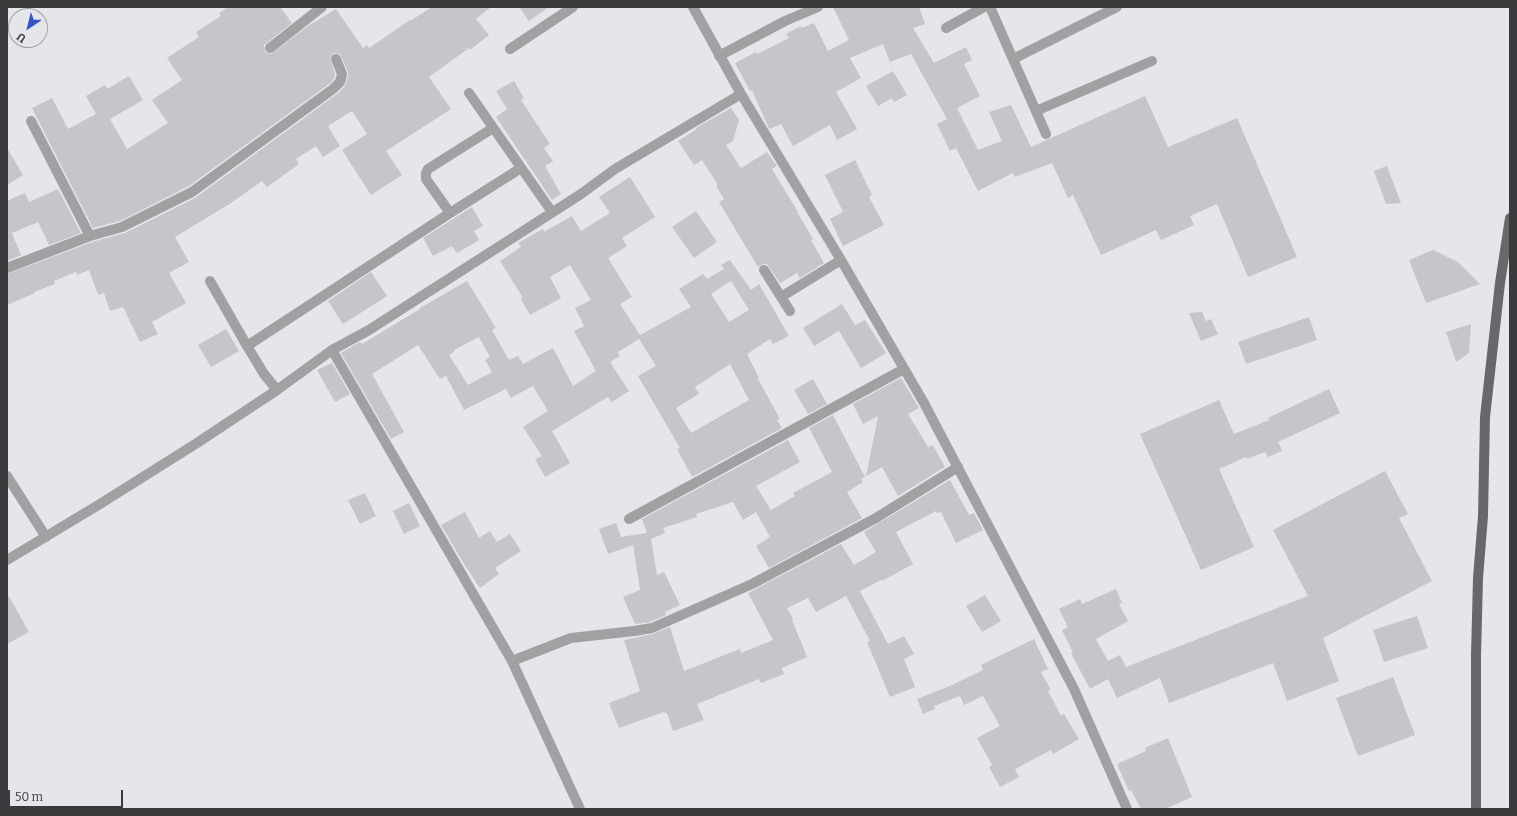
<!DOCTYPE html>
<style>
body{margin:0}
#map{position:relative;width:1517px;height:816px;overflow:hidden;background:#e5e6ea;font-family:Bitter,serif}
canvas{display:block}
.frame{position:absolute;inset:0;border:8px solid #393a3b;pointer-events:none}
.north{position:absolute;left:8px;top:8px;width:40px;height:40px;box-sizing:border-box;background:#e5e6ea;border:1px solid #a0a1a4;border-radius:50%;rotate:215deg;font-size:11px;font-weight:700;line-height:16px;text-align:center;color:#393a3b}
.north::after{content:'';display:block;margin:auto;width:14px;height:18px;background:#3754c6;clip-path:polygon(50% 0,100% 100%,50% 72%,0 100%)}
.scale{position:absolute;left:8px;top:790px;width:115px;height:18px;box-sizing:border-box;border:2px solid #393a3b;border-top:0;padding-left:5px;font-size:12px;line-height:14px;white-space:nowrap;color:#393a3b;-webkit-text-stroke:3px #e5e6ea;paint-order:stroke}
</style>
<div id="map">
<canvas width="1517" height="816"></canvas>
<div class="frame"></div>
<div class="north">U</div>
<div class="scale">50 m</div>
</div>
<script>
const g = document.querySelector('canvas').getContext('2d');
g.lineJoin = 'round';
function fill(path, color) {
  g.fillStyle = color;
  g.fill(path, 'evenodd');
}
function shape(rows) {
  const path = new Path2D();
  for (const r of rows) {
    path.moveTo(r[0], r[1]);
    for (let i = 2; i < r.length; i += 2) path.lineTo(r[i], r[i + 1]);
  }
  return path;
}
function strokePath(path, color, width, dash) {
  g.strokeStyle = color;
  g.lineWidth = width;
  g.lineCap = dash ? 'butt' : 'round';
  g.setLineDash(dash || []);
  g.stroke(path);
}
fill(shape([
 [228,7,280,7,292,23,264,45,265,52,271,54,308,26,336,9,363,48,367,45,369,48,410,20,410,21,432,7,491,7,476,19,489,35,470,50,469,48,429,77,451,109,386,151,402,175,371,195,342,150,367,134,352,111,328,126,340,146,323,157,316,146,296,159,299,164,267,187,262,181,231,203,175,237,189,262,169,273,186,303,152,322,158,334,140,342,123,307,110,311,104,293,98,295,89,270,77,275,76,272,54,281,55,284,34,292,35,293,7,305,7,274,92,242,125,233,195,198,337,94,345,86,348,76,348,72,340,54,334,53,330,58,335,74,334,79,329,84,189,186,120,221,93,228,32,108,52,98,68,129,96,114,86,96,105,85,107,89,129,76,143,100,110,119,127,149,168,123,152,100,182,80,167,58,199,37,196,32,221,16,219,13],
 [519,7,549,7,529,21],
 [833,7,919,7,925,24,913,28,934,63,966,47,972,60,964,64,980,96,957,108,978,150,1002,141,989,112,1011,105,1031,147,1145,96,1168,147,1237,118,1297,257,1248,277,1217,204,1190,216,1194,225,1161,240,1156,230,1101,255,1073,195,1068,198,1052,163,1015,177,1013,173,978,191,956,148,950,151,937,124,947,119,911,54,890,62,883,44,850,58,861,78,836,92,857,129,837,140,830,125,793,146,781,124,769,129,752,90,750,91,735,63,756,52,757,54,789,38,786,34,801,26,802,28,814,23,828,51,849,40],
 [893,71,907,95,894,102,892,98,878,106,866,86],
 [514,81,524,98,521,100,550,144,544,148,553,161,545,166,561,194,552,200,496,117,507,109,496,91],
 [731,108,739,120,733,141,726,145,741,168,767,152,777,166,772,169,798,212,797,212,813,239,811,240,824,263,800,278,797,273,780,283,767,264,763,264,758,267,719,202,724,199,716,186,718,185,702,160,694,165,678,141,697,129,696,128],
 [7,148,23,175,7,185],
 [855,160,872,195,869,197,884,225,843,246,830,219,843,212,825,175],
 [1387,166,1401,203,1386,204,1374,171],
 [630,177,655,217,622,238,627,246,608,258,632,297,620,304,640,335,691,307,679,289,703,274,707,279,724,269,721,265,730,260,751,290,759,284,789,336,773,344,770,339,747,354,759,378,758,379,780,419,777,420,782,428,692,477,677,449,680,448,638,376,656,366,639,339,618,352,620,356,610,362,629,391,612,402,608,397,552,431,570,463,545,477,535,459,542,456,523,427,548,411,533,386,511,398,506,389,464,410,446,376,440,379,418,345,372,374,404,432,391,439,341,353,360,342,362,344,420,309,420,308,467,281,496,328,492,330,509,360,518,356,523,364,553,348,573,386,596,371,574,331,584,326,575,308,591,300,570,265,550,277,561,298,530,315,521,299,523,298,500,261,521,247,518,243,543,229,544,232,572,216,581,231,610,213,599,197],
 [731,281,749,310,729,322,711,294],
 [479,337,490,357,485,360,492,372,468,385,449,355,454,352,454,350],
 [730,364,749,400,691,433,676,408,699,394,695,387],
 [58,189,81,233,49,245,38,222,12,233,21,255,7,261,7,201,25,193,29,202],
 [472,207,483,226,474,231,479,240,457,253,452,246,433,256,423,238],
 [696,211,717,242,694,258,672,227],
 [1433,250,1458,262,1480,284,1426,303,1409,260],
 [371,272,387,296,343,324,328,301],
 [842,304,855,325,865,320,886,353,861,368,839,331,814,346,803,328],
 [1202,312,1206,321,1211,319,1218,334,1201,341,1189,313],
 [1309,317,1317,340,1246,364,1238,342],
 [1471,324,1469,353,1456,362,1446,332],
 [226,329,239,351,211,367,198,345],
 [332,363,350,394,335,402,317,370],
 [901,378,919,408,908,414,928,447,933,445,945,467,898,496,882,467,866,476,878,416,863,424,853,404],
 [813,379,827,404,808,414,794,390],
 [1329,389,1340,413,1278,442,1282,451,1268,457,1265,452,1247,459,1246,457,1219,469,1254,547,1201,570,1140,434,1219,400,1234,434,1269,420,1268,418],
 [833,415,865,477,861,479,863,482,847,492,862,518,769,568,756,546,770,537,756,512,743,520,733,502,696,514,697,517,663,528,665,533,651,539,657,575,664,572,680,605,665,612,666,615,650,622,635,624,623,597,640,590,633,545,608,554,599,529,616,523,621,537,647,533,642,519,788,440,800,462,756,486,771,510,795,496,793,493,832,472,809,428],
 [1385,471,1408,514,1399,518,1432,581,1323,638,1339,681,1287,701,1273,663,1169,703,1160,678,1117,698,1108,679,1090,689,1071,653,1073,653,1062,630,1068,627,1059,609,1080,599,1082,604,1116,589,1122,603,1119,604,1128,621,1096,639,1108,661,1120,655,1126,667,1308,596,1273,530],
 [950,480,969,515,974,513,983,530,956,543,941,512,937,513,936,511,896,532,913,564,882,581,881,580,860,591,888,644,904,636,914,654,904,659,915,687,890,697,867,642,870,641,846,596,816,612,808,598,787,608,793,619,792,620,807,657,782,668,784,674,761,683,759,679,697,704,704,720,673,731,667,713,665,713,664,712,619,728,609,703,640,691,624,640,653,634,670,627,684,671,740,649,741,653,773,640,748,593,841,544,854,565,876,552,864,532],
 [365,493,376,516,360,524,348,500],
 [409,503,420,526,404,534,393,511],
 [465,512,479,538,490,531,497,542,510,534,521,551,495,568,499,574,480,588,464,564,441,525],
 [7,593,29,632,7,644],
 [985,595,1001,621,982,632,966,606],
 [1417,616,1428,648,1384,662,1373,630],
 [1034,639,1048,669,1041,672,1051,690,1048,691,1061,716,1064,714,1079,739,1053,754,1051,750,1015,769,1019,777,1000,787,989,767,992,765,977,738,1000,726,983,696,964,705,960,696,934,706,935,709,923,714,917,699,952,685,983,670,981,665],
 [1393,677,1415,735,1358,756,1336,698],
 [1168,738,1192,797,1165,809,1141,809,1131,790,1129,791,1117,764,1146,751,1145,748]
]), '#c4c6c9');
strokePath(shape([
 [693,7,741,94,841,260,924,403,1074,689,1127,809],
 [990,7,1046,134],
 [946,28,984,7],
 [270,48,322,7],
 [510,49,573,7],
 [719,56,785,21,818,7],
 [1013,59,1117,7],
 [469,93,552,212],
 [1036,111,1152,61],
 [31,121,90,236],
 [450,213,426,179,426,173,428,169,493,128],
 [7,268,90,236,122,227,192,192,333,89,340,82,342,74,336,59],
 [764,270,790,311],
 [210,281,247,346],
 [781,297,841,260],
 [332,350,512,661,580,809],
 [277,390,264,374,247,346,450,213,521,168],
 [7,476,46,537],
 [629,519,904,369],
 [7,560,100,504,197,443,277,390,332,350,369,330,581,194,615,169,741,94],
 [512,661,571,638,634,631,652,628,752,584,876,518,958,467]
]), '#a0a1a3', 10);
strokePath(shape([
 [1476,809,1476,655,1478,578,1483,516,1485,417,1500,283,1510,218]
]), '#67686a', 10);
</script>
